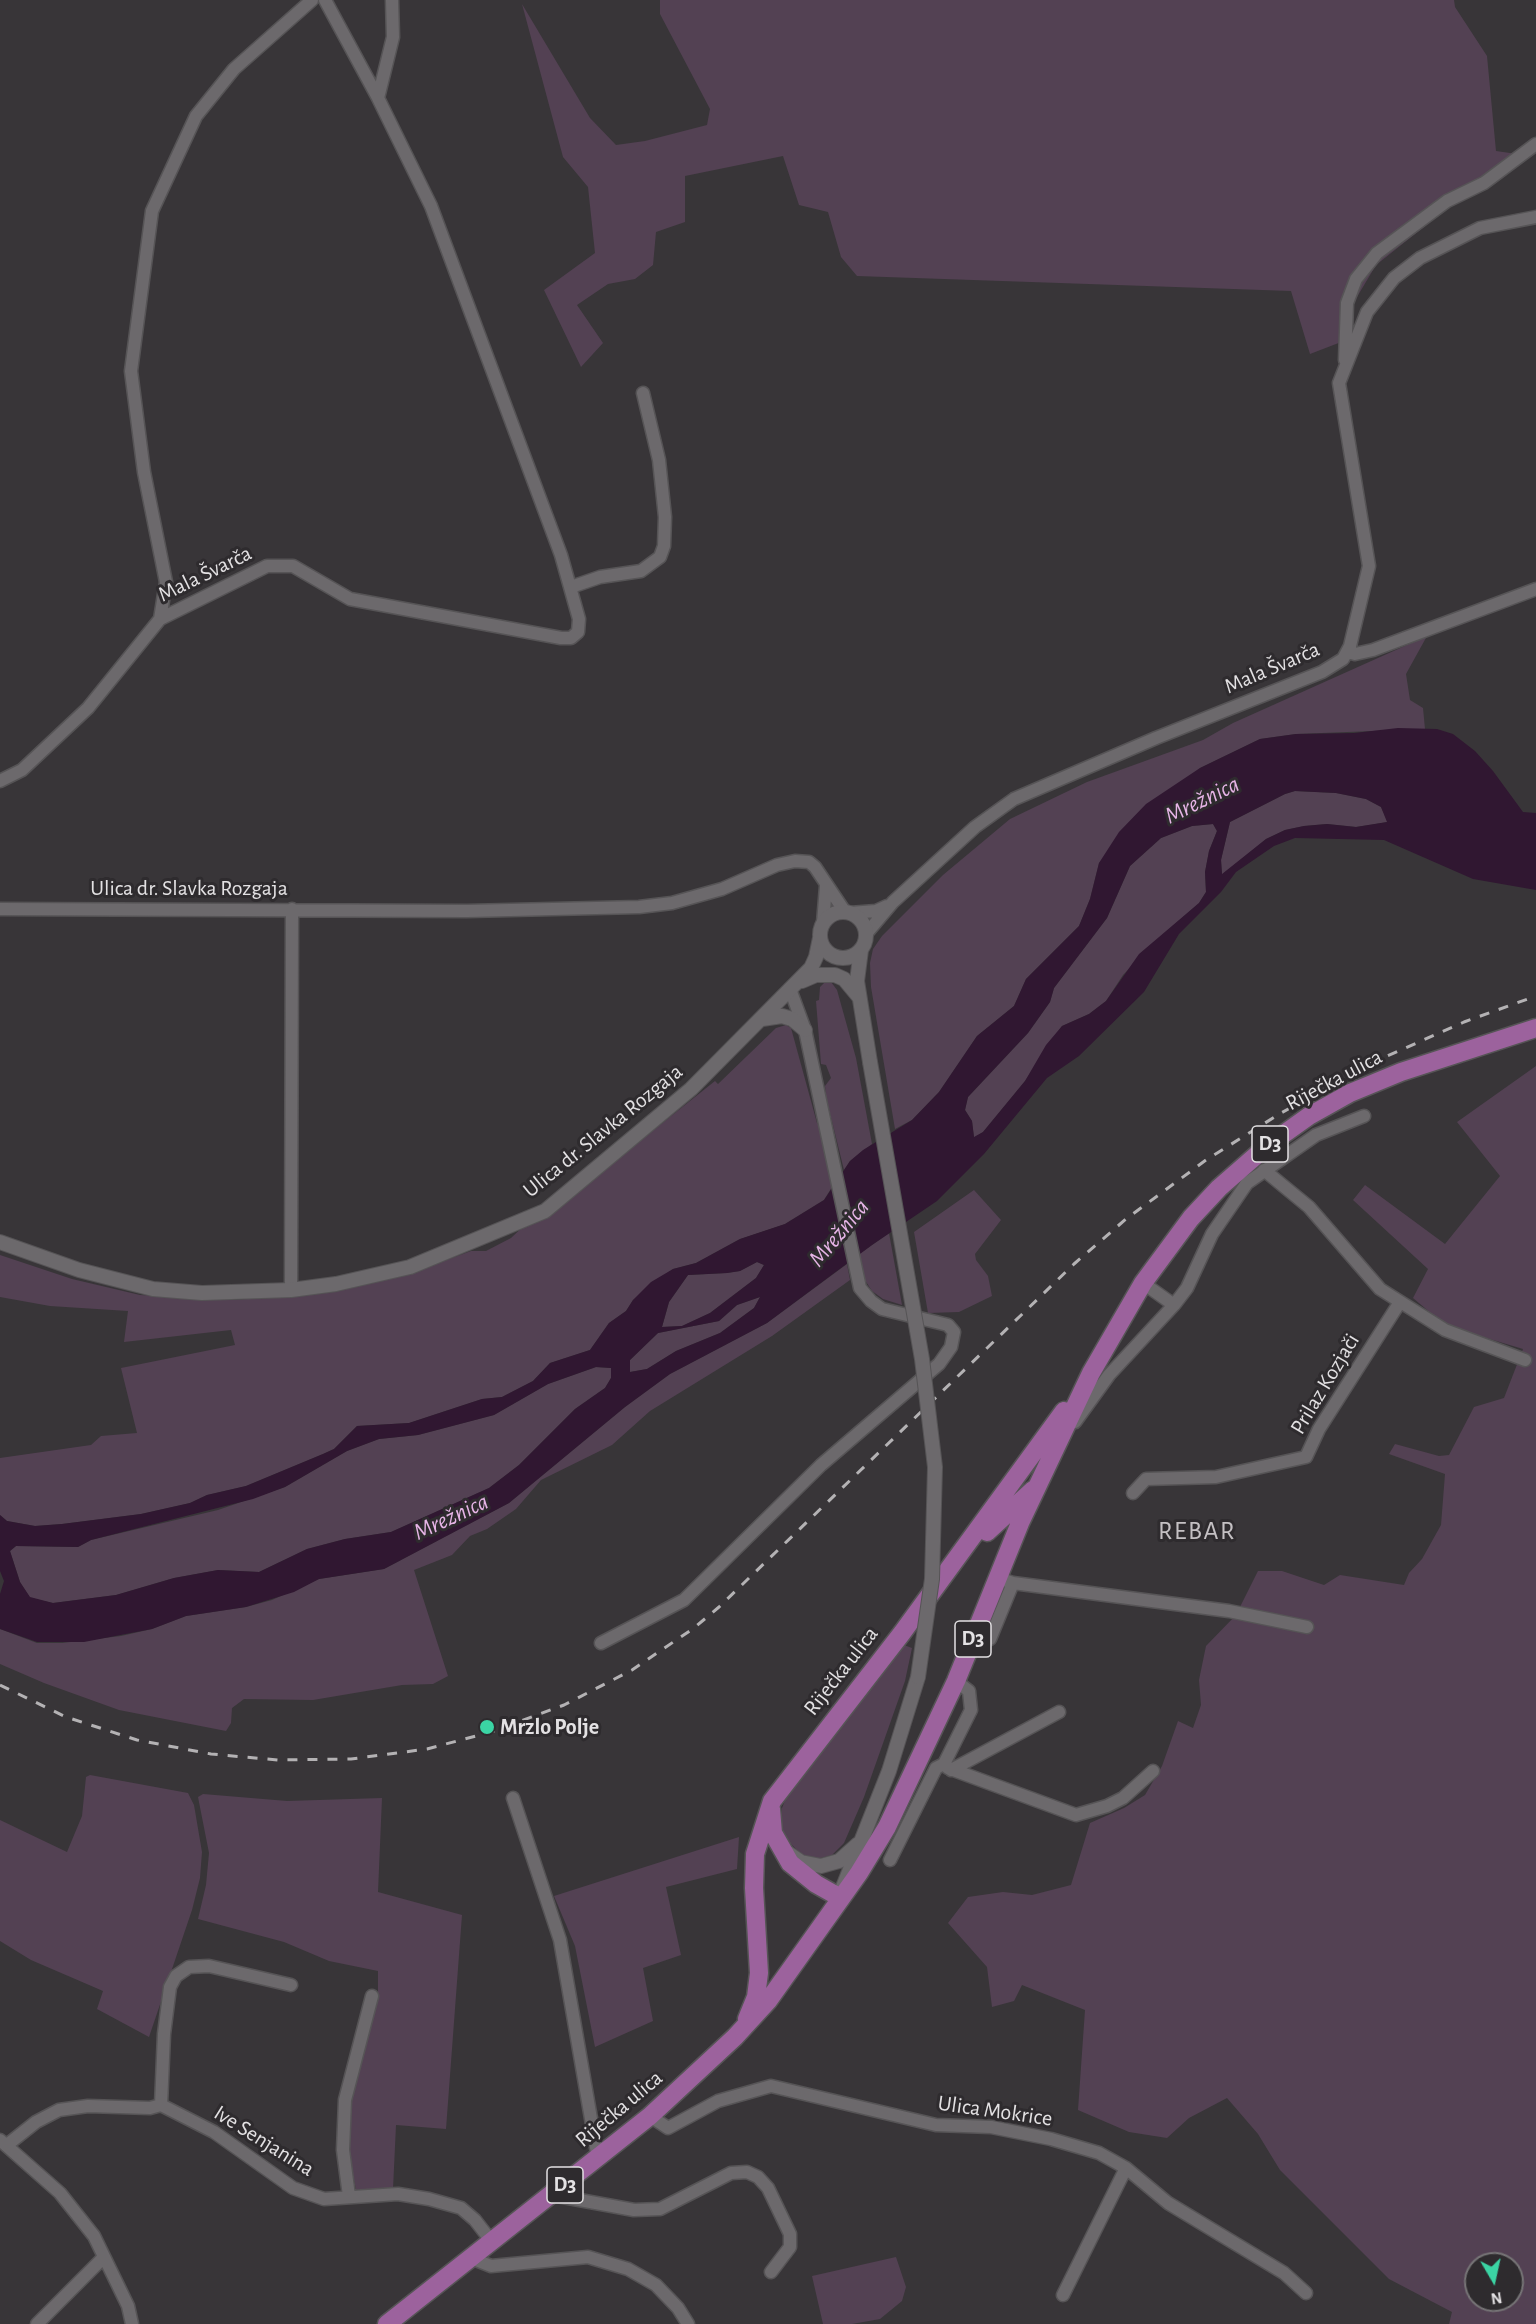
<!DOCTYPE html>
<meta charset="utf-8">
<style>
body{margin:0}
#map{position:relative;width:1536px;height:2324px;overflow:hidden;background:#383538;font-family:"Alegreya Sans",sans-serif}
canvas{display:block}
.north{position:absolute;left:1464px;top:2252px;width:60px;height:60px;box-sizing:border-box;background:#2e2b2e;border:2px solid #767476;border-radius:50%;rotate:171deg;font-size:16px;font-weight:700;line-height:24px;text-align:center;color:#e3e1e3}
.north::after{content:'';display:block;margin:auto;width:21px;height:27px;background:#3bd4a4;clip-path:polygon(50% 0,100% 100%,50% 72%,0 100%)}
</style>
<div id="map">
<canvas width="1536" height="2324"></canvas>
<div class="north">N</div>
</div>
<script>
const g = document.querySelector('canvas').getContext('2d');
g.lineJoin = 'round';
function fill(path, color) {
  g.fillStyle = color;
  g.fill(path, 'evenodd');
}
function shape(rows) {
  const path = new Path2D();
  for (const r of rows) {
    if (r.length === 3) {
      path.moveTo(r[0] + r[2], r[1]);
      path.arc(r[0], r[1], r[2], 0, 2 * Math.PI);
      continue;
    }
    path.moveTo(r[0], r[1]);
    for (let i = 2; i < r.length; i += 2) path.lineTo(r[i], r[i + 1]);
  }
  return path;
}
function strokePath(path, color, width, dash) {
  g.strokeStyle = color;
  g.lineWidth = width;
  g.lineCap = dash ? 'butt' : 'round';
  g.setLineDash(dash || []);
  g.stroke(path);
}
function write(font, color, halo, rows, align = 'center') {
  g.font = font + ' "Alegreya Sans",sans-serif';
  g.lineWidth = 6;
  g.setLineDash([]);
  g.textBaseline = 'middle';
  g.strokeStyle = halo;
  g.fillStyle = color;
  for (const [text, x, y, turn = 0] of rows) {
    g.save();
    g.translate(x, y);
    g.rotate((+turn || 0) * Math.PI / 180);
    g.textAlign = isNaN(turn) ? turn : align;
    if (halo) g.strokeText(text, 0, 0);
    g.fillText(text, 0, 0);
    g.restore();
  }
}
fill(shape([
 [660,0,1454,0,1455,7,1487,56,1496,151,1531,156,1493,185,1454,203,1376,265,1354,302,1349,339,1310,354,1291,291,857,276,841,257,828,212,799,205,783,156,685,176,685,222,656,232,653,265,635,279,608,284,577,305,603,343,581,367,544,290,595,253,588,187,563,157,522,4,590,118,616,145,645,141,707,125,710,109,660,14],
 [1427,636,1406,674,1410,700,1423,708,1425,729,1296,734,1260,739,1200,768,1099,863,1090,899,1079,926,1026,979,1014,1006,977,1036,939,1092,912,1120,895,1129,871,987,870,963,873,949,882,936,943,875,1010,819,1087,782,1203,740,1233,723],
 [1295,791,1336,793,1366,799,1381,807,1388,822,1356,827,1327,824,1304,826,1285,830,1266,839,1222,875,1221,860,1230,822,1285,794],
 [1213,824,1217,831,1209,851,1205,872,1206,892,1199,903,1160,937,1123,975,1106,1001,1089,1014,1062,1026,1025,1081,983,1132,974,1138,972,1121,965,1110,968,1097,1028,1033,1050,1002,1054,988,1107,918,1130,866,1161,838,1192,826],
 [825,982,831,982,837,990,856,1058,872,1144,850,1161,844,1170,826,1097,825,1086,831,1078,826,1065,821,1064,816,1001,819,1000,820,987],
 [786,1025,791,1028,817,1123,822,1130,832,1187,824,1200,785,1224,740,1239,696,1263,673,1269,633,1300,626,1311,609,1323,590,1350,550,1363,533,1381,502,1397,482,1399,409,1423,357,1426,334,1449,323,1454,246,1486,207,1495,190,1503,141,1514,62,1524,35,1526,7,1521,0,1515,0,1458,91,1445,101,1436,137,1433,121,1368,235,1345,231,1330,124,1342,128,1311,50,1306,0,1297,0,1255,72,1279,140,1295,234,1300,326,1293,406,1275,471,1251,486,1251,511,1238,529,1221,571,1196,715,1081,718,1084,776,1028],
 [1536,1066,1536,2324,1449,2324,1452,2312,1389,2279,1280,2170,1258,2134,1227,2098,1189,2118,1167,2138,1129,2132,1078,2110,1085,2010,1022,1985,1014,2001,992,2007,987,1967,948,1923,968,1897,1003,1892,1032,1895,1071,1885,1090,1823,1124,1808,1145,1795,1162,1766,1178,1721,1193,1728,1201,1705,1199,1680,1206,1646,1236,1615,1258,1571,1282,1571,1324,1585,1340,1575,1404,1585,1409,1573,1422,1559,1441,1525,1445,1474,1389,1454,1395,1444,1439,1456,1449,1455,1474,1407,1504,1398,1523,1349,1446,1326,1413,1298,1428,1269,1353,1200,1365,1185,1445,1244,1500,1176,1457,1122],
 [1476,2264,1512,2264,1512,2300,1476,2300],
 [974,1190,1001,1220,975,1254,976,1260,988,1276,992,1296,959,1312,928,1313,914,1232],
 [889,1233,902,1305,883,1299,872,1291,863,1277,858,1255],
 [757,1262,764,1265,756,1278,710,1313,682,1326,662,1327,669,1302,688,1275,727,1273,740,1271],
 [847,1264,850,1280,772,1336,650,1411,612,1445,541,1480,516,1509,487,1529,470,1536,452,1555,414,1570,448,1676,433,1684,402,1685,313,1700,244,1699,232,1708,231,1723,226,1731,119,1710,44,1683,0,1664,0,1629,37,1643,62,1643,121,1636,152,1629,186,1616,246,1607,272,1600,319,1579,384,1569,509,1503,625,1407,670,1374,767,1323],
 [760,1297,754,1308,720,1333,676,1351,647,1369,630,1372,630,1360,658,1333,719,1321,737,1305],
 [596,1367,611,1368,611,1378,605,1388,575,1409,519,1465,489,1488,391,1532,345,1539,307,1549,259,1572,218,1570,174,1578,116,1595,53,1603,30,1598,20,1582,10,1551,16,1546,78,1547,91,1540,218,1510,285,1487,347,1451,379,1439,418,1435,494,1415,548,1384],
 [904,1645,912,1648,905,1681,864,1797,844,1843,832,1855,813,1860,803,1856,784,1837,781,1828,782,1808,786,1798],
 [90,1775,188,1793,194,1805,202,1852,200,1878,192,1910,149,2037,97,2009,103,1991,31,1960,0,1941,0,1820,67,1852,82,1816,86,1777],
 [203,1794,287,1801,382,1798,378,1892,462,1915,446,2129,396,2125,393,2189,356,2190,348,2148,352,2080,378,1994,378,1971,329,1961,284,1942,198,1919,206,1885,209,1853,198,1797],
 [739,1837,737,1869,666,1887,681,1955,643,1968,653,2021,595,2047,575,1946,554,1896],
 [896,2257,906,2287,902,2301,880,2319,852,2324,823,2324,812,2276]
]), '#534153');
fill(shape([
 [1398,728,1437,729,1453,734,1475,751,1493,771,1523,812,1536,813,1536,890,1473,879,1384,840,1295,838,1274,846,1236,872,1221,892,1179,934,1144,992,1079,1056,1047,1078,984,1154,937,1201,872,1245,767,1323,670,1374,625,1407,509,1503,384,1569,319,1579,294,1592,246,1607,186,1616,152,1629,84,1642,37,1642,0,1629,0,1594,4,1581,0,1571,0,1515,7,1521,35,1526,62,1524,141,1514,190,1503,207,1495,246,1486,323,1454,334,1449,357,1426,409,1423,482,1399,502,1397,533,1381,550,1363,590,1350,609,1323,626,1311,633,1300,651,1282,673,1269,696,1263,740,1239,785,1224,824,1200,850,1161,863,1150,912,1120,939,1092,977,1036,1014,1006,1026,979,1079,926,1090,899,1099,863,1119,832,1146,804,1200,768,1260,739,1296,734,1354,733],
 [1295,791,1336,793,1366,799,1381,807,1387,822,1356,827,1327,824,1304,826,1285,830,1266,839,1222,874,1221,860,1230,822,1285,794],
 [1213,824,1217,831,1209,851,1205,872,1206,892,1199,903,1139,954,1106,1001,1089,1014,1062,1026,1046,1045,1025,1081,983,1132,974,1137,972,1121,965,1110,968,1097,1028,1033,1050,1002,1054,988,1107,918,1130,866,1161,838,1192,826],
 [757,1262,764,1265,756,1278,710,1313,682,1326,662,1327,669,1302,688,1275,727,1273,740,1271],
 [760,1297,754,1308,720,1333,676,1351,647,1369,630,1372,630,1360,658,1333,719,1321,737,1305],
 [596,1367,611,1368,611,1378,605,1388,575,1409,519,1465,489,1488,391,1532,345,1539,307,1549,259,1572,218,1570,174,1578,116,1595,53,1603,30,1597,20,1582,10,1551,16,1546,78,1547,91,1540,253,1499,285,1487,347,1451,379,1439,418,1435,494,1415,548,1384]
]), '#301731');
const minor = shape([
 [325,0,378,98],
 [1345,360,1347,303,1356,279,1377,253,1447,201,1484,183,1536,144],
 [571,587,600,577,641,571,660,557,664,546,665,517,659,460,643,393],
 [160,619,166,582,144,472,131,371,152,211,196,116,234,69,312,0],
 [1348,652,1355,654,1373,650,1536,589],
 [0,781,22,770,88,708,160,619,267,566,293,566,350,599,561,638,571,638,578,632,579,619,561,555,431,206,378,98,393,37,392,0],
 [0,909,467,911,639,907,672,903,722,889,777,865,795,861,809,862,815,867,845,912],
 [850,913,876,911,887,906],
 [823,923,826,886],
 [866,934,893,902,975,827,1014,799,1156,738,1322,672,1343,659,1350,646,1369,566,1339,383,1367,312,1394,278,1420,258,1480,228,1536,217],
 [1264,1170,1309,1207,1380,1289,1445,1330,1525,1360],
 [1143,1283,1174,1305,1187,1288,1212,1234,1247,1183,1316,1135,1364,1116],
 [291,1290,292,909],
 [1075,1422,1109,1375,1174,1305],
 [1133,1493,1146,1479,1216,1477,1306,1457,1319,1429,1400,1302],
 [998,1578,1013,1583,1229,1611,1307,1627],
 [990,1639,1013,1583],
 [601,1643,684,1600,821,1465,939,1364,951,1347,954,1332,948,1325,882,1309,871,1301,860,1288,805,1030,790,989],
 [956,1681,969,1691,971,1710,944,1764,948,1768,1076,1815,1107,1806,1123,1798,1153,1771],
 [951,1770,1059,1712],
 [513,1798,560,1940,598,2159],
 [890,1860,936,1768,944,1764],
 [161,2105,164,2034,170,1987,176,1976,189,1967,209,1966,291,1985],
 [650,2116,668,2128,718,2101,771,2086,936,2125,991,2127,1051,2139,1099,2153,1126,2168,1168,2203,1284,2273,1306,2293],
 [0,2140,60,2193,94,2236,128,2306,132,2324],
 [7,2145,36,2122,59,2110,88,2106,150,2108,161,2105,214,2132,293,2188,324,2199,398,2194,429,2199,461,2208,475,2220,492,2242],
 [552,2195,634,2210,660,2209,731,2173,747,2172,758,2177,768,2188,790,2234,790,2247,771,2272],
 [349,2196,343,2150,345,2100,372,1996],
 [471,2258,491,2266,588,2257,628,2269,656,2285,678,2308,688,2324],
 [1063,2295,1126,2168],
 [37,2324,104,2257]
]);
const tertiary = shape([
 [843,935,23],
 [861,950,857,981,870,1062],
 [802,981,816,975,835,975,844,979,859,997],
 [762,1019,782,1016,792,1019,805,1030],
 [0,1242,79,1270,153,1289,202,1293,291,1290,336,1284,410,1267,545,1211,691,1089,811,968,816,957,820,938],
 [788,1853,801,1862,821,1866,839,1861,858,1844],
 [843,1887,889,1771,918,1677]
]);
const primary = shape([
 [987,1532,1033,1490],
 [771,1809,773,1833,790,1863,816,1884,839,1897],
 [747,2019,756,1997,759,1973,754,1888,755,1854,772,1801,902,1633,1064,1411],
 [387,2324,650,2116,735,2037,768,2001,859,1873,887,1827,956,1681,1020,1523,1091,1373,1143,1283,1191,1218,1219,1188,1267,1146,1309,1116,1350,1093,1401,1072,1536,1028]
]);
strokePath(minor, '#565456', 15);
strokePath(tertiary, '#565456', 16);
strokePath(primary, '#565456', 21);
strokePath(minor, '#6c696c', 12);
strokePath(tertiary, '#6c696c', 14);
strokePath(primary, '#9c629d', 18);
strokePath(shape([
 [0,1685,66,1717,137,1740,211,1754,278,1760,351,1759,427,1749,491,1732,564,1705,632,1670,694,1628,719,1607,1074,1264,1126,1219,1206,1160,1281,1113,1376,1061,1464,1022,1536,996]
]), '#b4b2b4', 3, [10, 10]);
const tertiaryBridge = shape([
 [870,1062,922,1359,935,1467,932,1579,918,1677]
]);
strokePath(tertiaryBridge, '#565456', 16, []);
strokePath(tertiaryBridge, '#6c696c', 14);
for (const [x, y, r, color] of [
 [487,1727,8,"#3bd4a4"]
]) {
  const dot = new Path2D();
  dot.arc(x, y, r, 0, 2 * Math.PI);
  g.fillStyle = color;
  g.fill(dot);
  strokePath(dot, '#2e2b2e', 2);
}
for (const [x, y, w] of [
 [1270,1144,36],
 [973,1639,36],
 [565,2185,36]
]) {
  const box = new Path2D();
  box.roundRect(x - w / 2, y - 18, w, 36, 4.5);
  g.fillStyle = '#2e2b2e';
  g.fill(box);
  strokePath(box, '#e3e1e3', 1.5);
}
write('bold 21px', '#e3e1e3', null, [
 ["D3",1270,1144],
 ["D3",973,1639],
 ["D3",565,2185]
]);
write('22px', '#e3e1e3', '#2e2b2e', [
 ["Mala Švarča",205,574,-26],
 ["Mala Švarča",1272,668,-23],
 ["Ulica dr. Slavka Rozgaja",189,888],
 ["Riječka ulica",1334,1080,-28],
 ["Ulica dr. Slavka Rozgaja",603,1131,-39],
 ["Prilaz Kozjači",1325,1384,-59],
 ["Riječka ulica",841,1671,-52],
 ["Riječka ulica",619,2109,-40],
 ["Ulica Mokrice",995,2111,8],
 ["Ive Senjanina",264,2141,32]
]);
write('bold 22px', '#e3e1e3', '#2e2b2e', [
 ["Mrzlo Polje",500,1727]
], 'left');
write('italic 24px', '#e6b4e6', '#2e2b2e', [
 ["Mrežnica",1202,800,-26],
 ["Mrežnica",839,1233,-50],
 ["Mrežnica",451,1517,-25]
]);
g.letterSpacing = '1.5px';
write('26px', '#c4c0c3', '#2e2b2e', [
 ["REBAR",1197,1531]
]);
g.letterSpacing = '0px';
</script>
